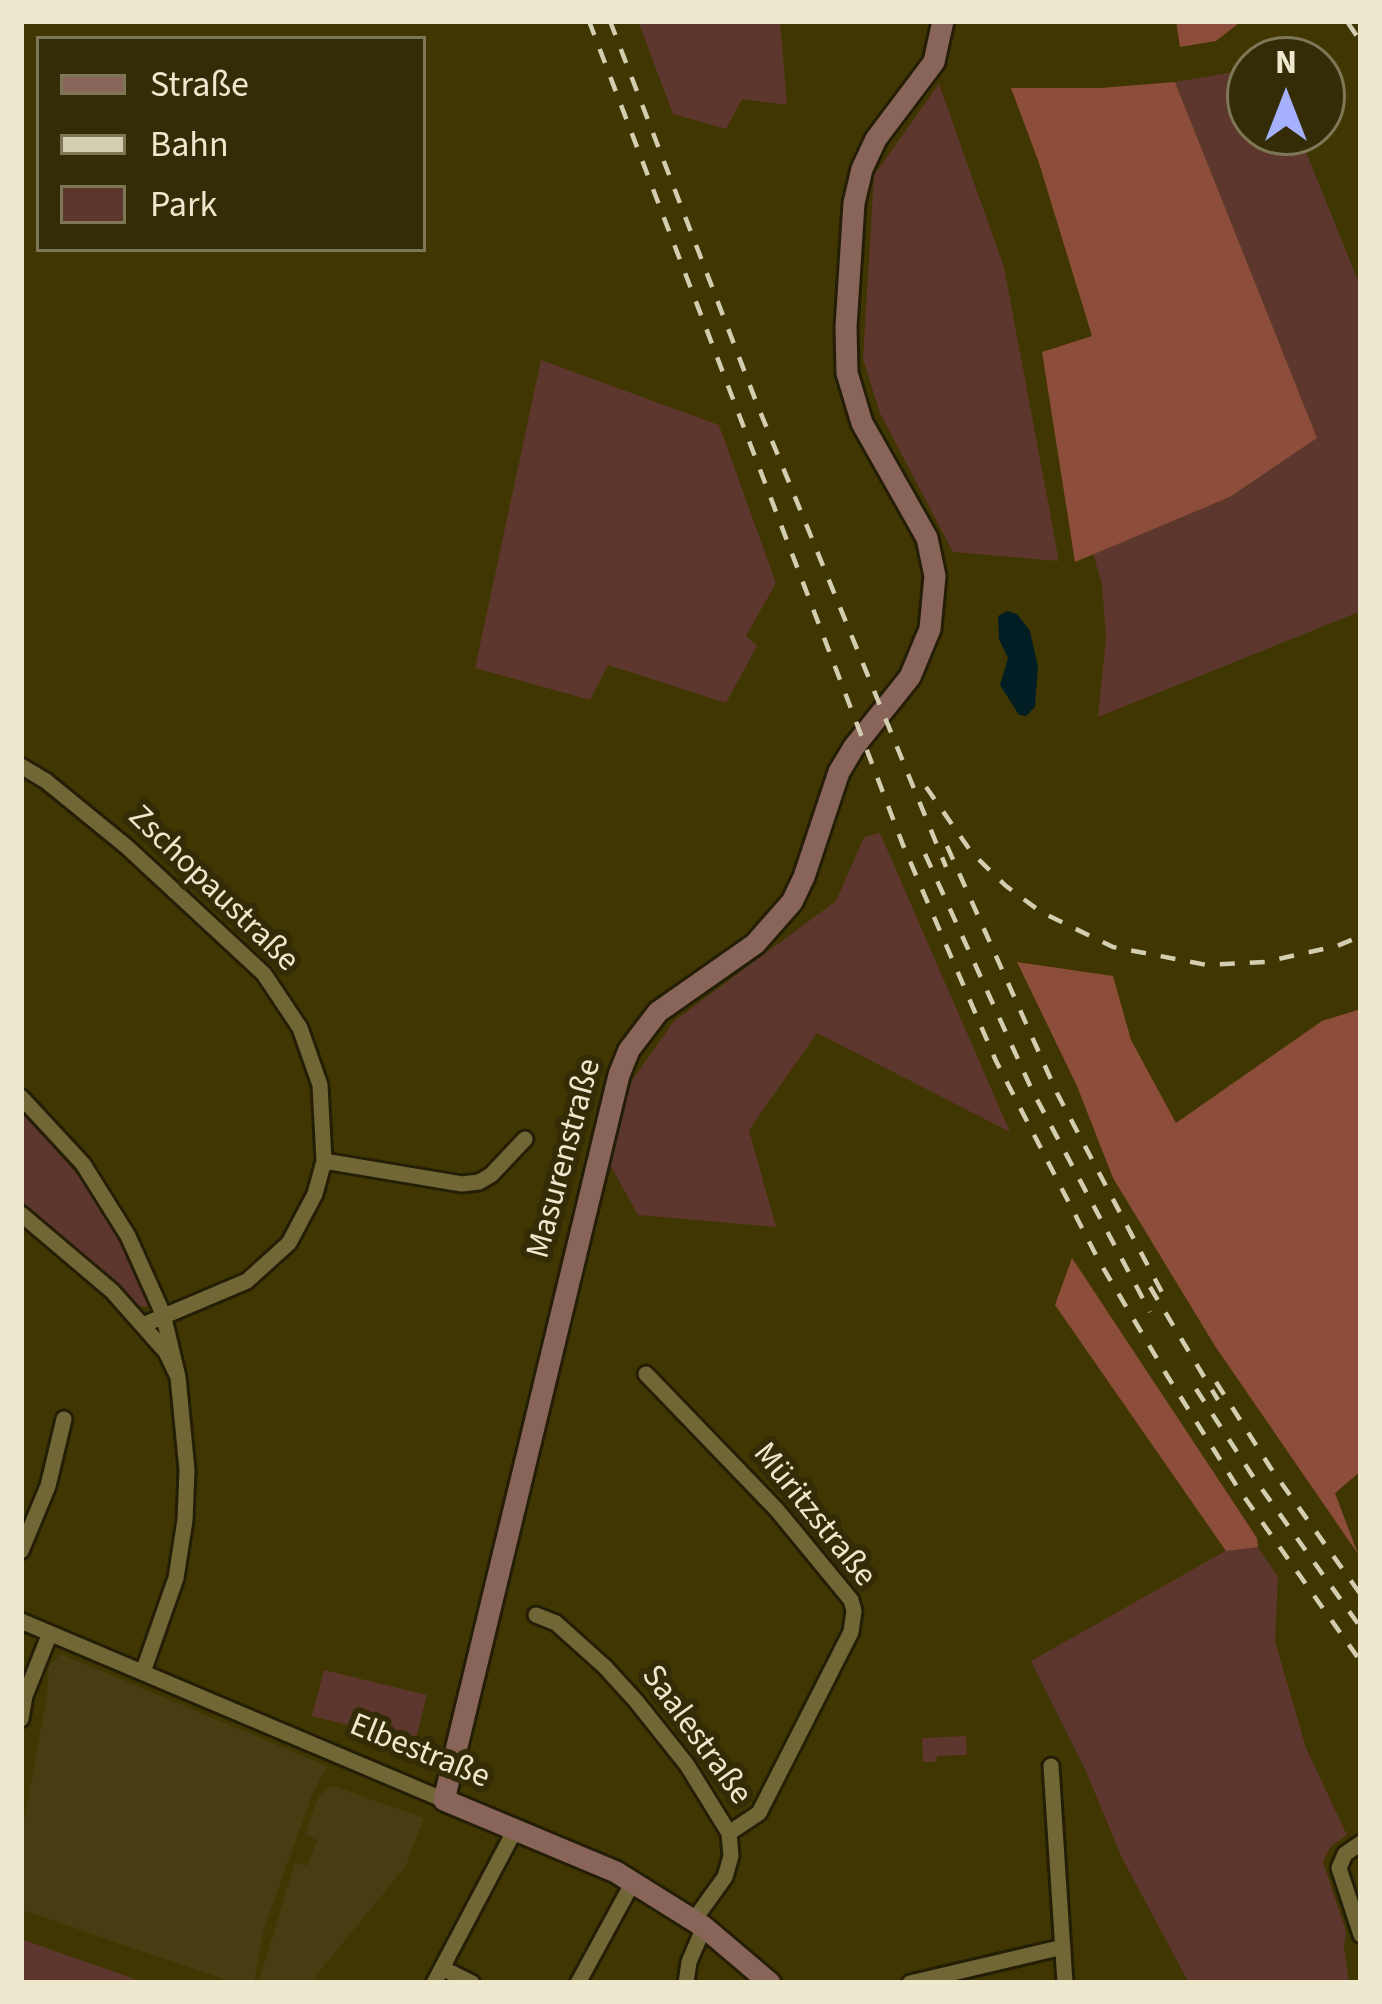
<!DOCTYPE html>
<meta charset="utf-8">
<style>
body{margin:0}
#map{position:relative;width:1382px;height:2004px;overflow:hidden;background:#403601;font-family:"Source Sans 3",sans-serif}
canvas{display:block}
.frame{position:absolute;inset:0;border:24px solid #eee8cf;pointer-events:none}
.legend{position:absolute;left:36px;top:36px;width:390px;height:216px;box-sizing:border-box;background:#342c06;border:3px solid #7e7756;margin:0;padding:15px 21px;list-style:none;font-size:36px;color:#eee8cf}
.legend li{display:flex;align-items:center;gap:24px;height:60px}
.legend b{width:60px;border:3px solid #7e7756}
.north{position:absolute;left:1226px;top:36px;width:120px;height:120px;box-sizing:border-box;background:#342c06;border:3px solid #7e7756;border-radius:50%;rotate:0deg;font-size:33px;font-weight:700;line-height:48px;text-align:center;color:#eee8cf}
.north::after{content:'';display:block;margin:auto;width:42px;height:54px;background:#a5b1fc;clip-path:polygon(50% 0,100% 100%,50% 72%,0 100%)}
</style>
<div id="map">
<canvas width="1382" height="2004"></canvas>
<div class="frame"></div>
<ul class="legend">
<li><b style="height:15px;background:#896559"></b>Straße</li>
<li><b style="height:15px;background:#d4ceb1"></b>Bahn</li>
<li><b style="height:33px;background:#5d372d"></b>Park</li>
</ul>
<div class="north">N</div>
</div>
<script>
const g = document.querySelector('canvas').getContext('2d');
g.lineJoin = 'round';
function fill(path, color) {
  g.fillStyle = color;
  g.fill(path, 'evenodd');
}
function shape(rows) {
  const path = new Path2D();
  for (const r of rows) {
    path.moveTo(r[0], r[1]);
    for (let i = 2; i < r.length; i += 2) path.lineTo(r[i], r[i + 1]);
  }
  return path;
}
function strokePath(path, color, width, dash) {
  g.strokeStyle = color;
  g.lineWidth = width;
  g.lineCap = dash ? 'butt' : 'round';
  g.setLineDash(dash || []);
  g.stroke(path);
}
function write(font, color, halo, rows, align = 'center') {
  g.font = font + ' "Source Sans 3",sans-serif';
  g.lineWidth = 12;
  g.setLineDash([]);
  g.textBaseline = 'middle';
  g.strokeStyle = halo;
  g.fillStyle = color;
  for (const [text, x, y, turn = 0] of rows) {
    g.save();
    g.translate(x, y);
    g.rotate((+turn || 0) * Math.PI / 180);
    g.textAlign = isNaN(turn) ? turn : align;
    if (halo) g.strokeText(text, 0, 0);
    g.fillText(text, 0, 0);
    g.restore();
  }
}
fill(shape([
 [61,1654,327,1766,312,1795,264,1929,254,1983,235,1983,21,1910,21,1837,47,1696,49,1666],
 [331,1785,424,1818,406,1866,310,1983,258,1983,295,1863,307,1866,317,1840,305,1835,318,1797]
]), '#473d12');
fill(shape([
 [638,21,780,21,787,105,742,99,726,129,673,114],
 [1250,69,1250,132,1298,132,1361,288,1361,611,1098,717,1106,638,1102,584,1093,554,1230,497,1317,438,1175,82],
 [939,84,1004,267,1059,561,953,552,880,413,863,359,874,175],
 [541,360,719,425,776,583,746,636,757,646,726,703,608,665,590,700,475,668],
 [880,833,1010,1132,817,1033,749,1130,776,1227,638,1215,604,1154,633,1079,674,1021,836,901,864,837],
 [21,1109,92,1192,150,1295,147,1307,135,1306,89,1259,21,1207],
 [1250,1544,1258,1547,1278,1577,1275,1641,1306,1748,1347,1835,1330,1847,1323,1862,1346,1931,1344,1948,1349,1983,1189,1983,1122,1858,1085,1769,1031,1661,1236,1545],
 [324,1670,427,1695,415,1742,312,1716],
 [966,1736,967,1755,937,1756,936,1762,923,1762,922,1738],
 [21,1939,146,1983,21,1983]
]), '#5d372d');
fill(shape([
 [1176,21,1239,21,1239,23,1216,41,1180,47],
 [1175,82,1317,438,1230,497,1075,562,1042,352,1092,336,1039,163,1011,88,1100,88],
 [1017,962,1113,976,1131,1040,1176,1123,1322,1021,1361,1009,1361,1471,1335,1493,1358,1554,1215,1346,1113,1178,1077,1086],
 [1072,1258,1257,1538,1258,1547,1226,1551,1055,1305]
]), '#8d4d3b');
fill(shape([
 [1007,611,1017,614,1030,631,1038,667,1035,707,1026,716,1019,715,1000,685,1008,658,999,639,998,616]
]), '#021e25');
const street = shape([
 [21,766,46,781,127,847,264,974,300,1028,320,1085,324,1161,315,1194,289,1243,247,1281,143,1325],
 [21,1097,83,1164,128,1236,163,1314,178,1377,166,1352,112,1291,21,1214],
 [324,1161,462,1184,479,1182,491,1175,525,1139],
 [646,1374,777,1510,851,1600,854,1611,851,1632,759,1813,729,1833],
 [21,1551,48,1486,64,1419],
 [536,1615,556,1623,605,1667,636,1701,687,1765,729,1833,731,1856,725,1877,694,1920],
 [21,1621,444,1800],
 [143,1672,176,1578,185,1520,187,1470,178,1377],
 [21,1719,25,1696,50,1633],
 [1051,1766,1065,1983],
 [1361,1843,1345,1854,1339,1868,1361,1935],
 [442,1968,472,1983],
 [434,1983,516,1828],
 [578,1983,633,1882],
 [686,1983,689,1962,704,1927],
 [910,1983,1063,1947]
]);
const secondary = shape([
 [770,1983,704,1927,616,1872,444,1800,619,1075,629,1050,658,1012,755,944,792,902,804,877,839,772,854,747,910,677,930,629,935,576,927,538,862,423,847,373,846,327,854,203,862,169,876,139,934,62,943,21]
]);
strokePath(street, '#231e05', 21);
strokePath(secondary, '#231e05', 27);
strokePath(street, '#716636', 15);
strokePath(secondary, '#896559', 21);
strokePath(shape([
 [589,21,903,845,996,1061,1099,1261,1168,1377,1238,1488,1361,1662],
 [610,21,757,404,946,867],
 [1348,23,1361,42],
 [926,787,972,853,1006,886,1041,912,1113,947,1207,965,1265,962,1337,946,1361,936],
 [947,846,1057,1093,1166,1300],
 [925,854,1032,1090,1150,1312],
 [1150,1287,1218,1400],
 [1216,1382,1270,1467,1361,1595],
 [1196,1389,1254,1478,1361,1628]
]), '#d4ceb1', 4.5, [15, 15]);
write('33px', '#eee8cf', '#342c06', [
 ["Zschopaustraße",212,890,44],
 ["Masurenstraße",566,1159,-75],
 ["Müritzstraße",813,1516,51],
 ["Saalestraße",695,1736,54],
 ["Elbestraße",419,1753,22]
]);
</script>
